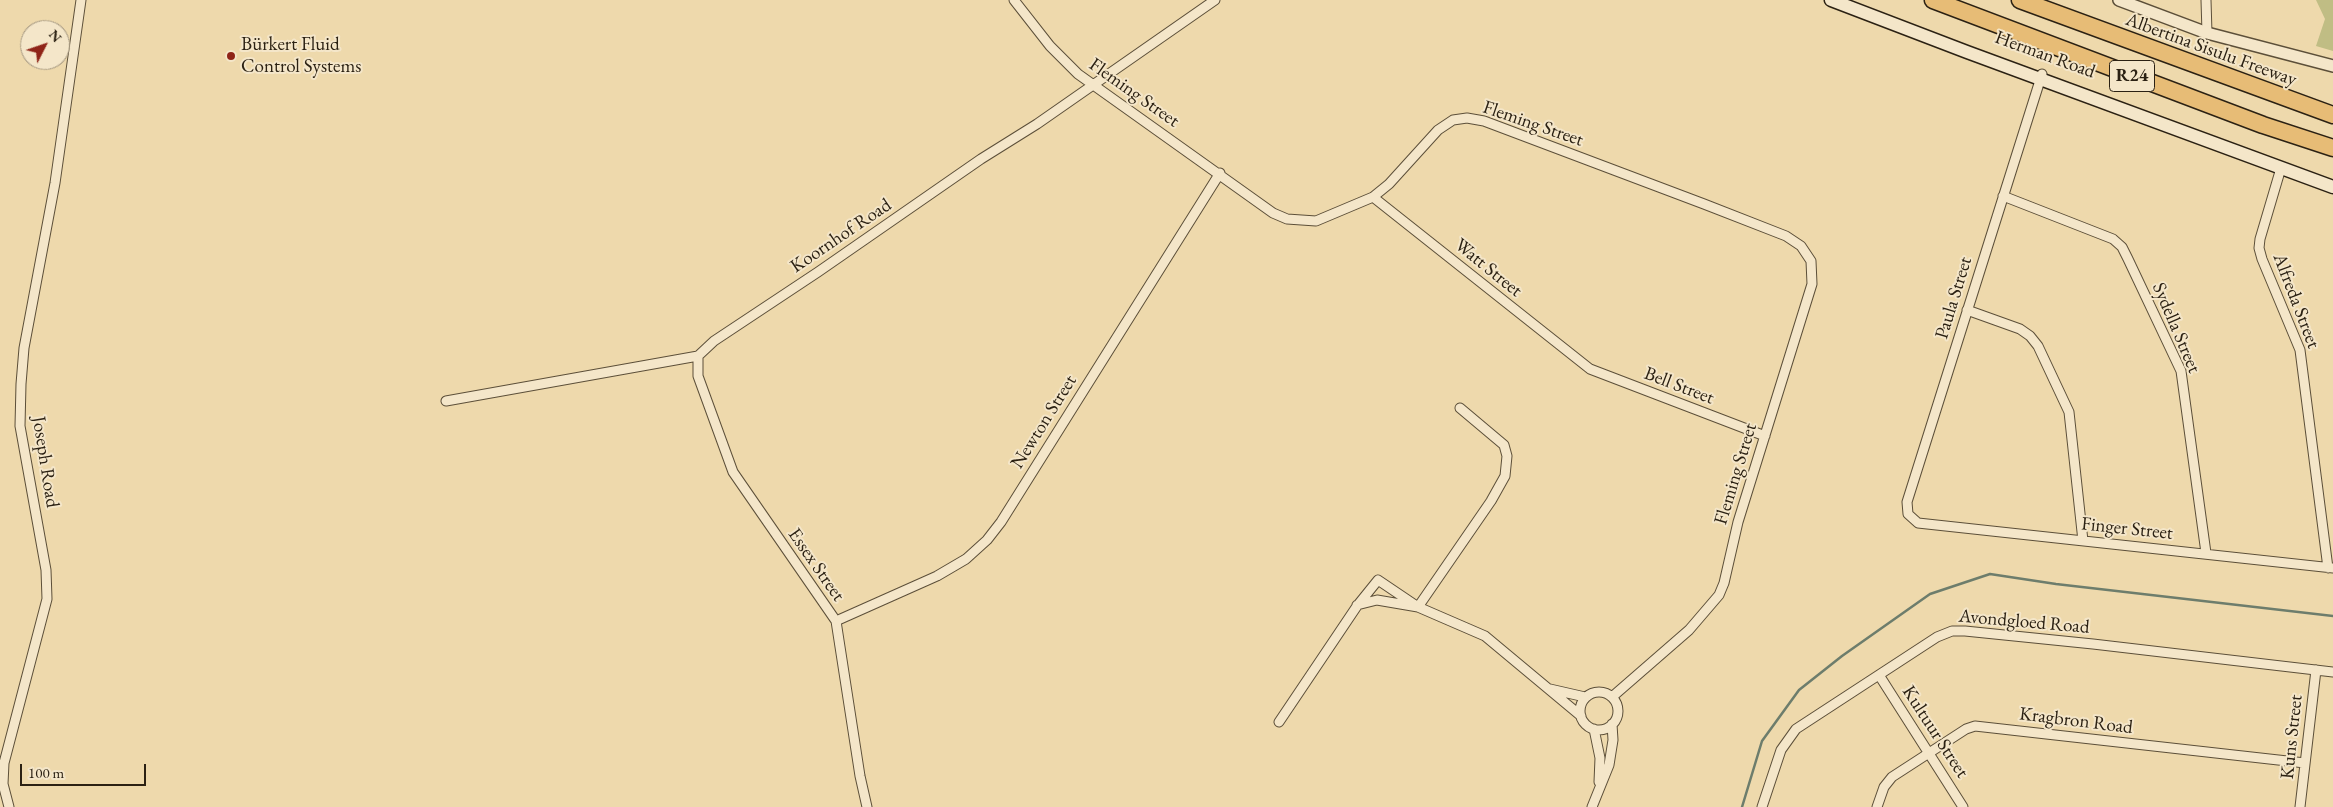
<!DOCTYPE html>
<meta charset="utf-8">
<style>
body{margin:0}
#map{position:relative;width:2333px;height:807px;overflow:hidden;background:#eed9ac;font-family:"EB Garamond",serif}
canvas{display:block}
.north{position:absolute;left:20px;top:20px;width:50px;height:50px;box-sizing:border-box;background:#f4e6c9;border:1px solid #a49780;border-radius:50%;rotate:49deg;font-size:14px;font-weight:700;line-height:20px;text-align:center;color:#2b2113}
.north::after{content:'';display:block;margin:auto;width:18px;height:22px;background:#8f2418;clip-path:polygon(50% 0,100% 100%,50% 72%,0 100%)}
.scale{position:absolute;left:20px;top:764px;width:126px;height:22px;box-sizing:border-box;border:2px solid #2b2113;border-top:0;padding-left:6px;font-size:15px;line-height:18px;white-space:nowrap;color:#2b2113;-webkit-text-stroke:4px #f4e6c9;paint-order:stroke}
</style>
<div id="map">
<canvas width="2333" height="807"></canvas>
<div class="north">N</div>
<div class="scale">100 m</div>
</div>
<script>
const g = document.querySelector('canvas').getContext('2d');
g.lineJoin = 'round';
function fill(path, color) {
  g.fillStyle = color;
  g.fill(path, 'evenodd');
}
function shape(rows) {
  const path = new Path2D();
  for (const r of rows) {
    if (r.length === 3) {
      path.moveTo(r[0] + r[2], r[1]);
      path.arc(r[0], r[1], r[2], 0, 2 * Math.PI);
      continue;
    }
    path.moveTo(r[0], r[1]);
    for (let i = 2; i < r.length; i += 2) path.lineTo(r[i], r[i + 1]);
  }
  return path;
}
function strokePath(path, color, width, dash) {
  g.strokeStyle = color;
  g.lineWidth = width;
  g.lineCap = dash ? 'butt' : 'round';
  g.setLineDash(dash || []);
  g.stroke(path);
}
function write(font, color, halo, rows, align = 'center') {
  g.font = font + ' "EB Garamond",serif';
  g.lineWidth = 4;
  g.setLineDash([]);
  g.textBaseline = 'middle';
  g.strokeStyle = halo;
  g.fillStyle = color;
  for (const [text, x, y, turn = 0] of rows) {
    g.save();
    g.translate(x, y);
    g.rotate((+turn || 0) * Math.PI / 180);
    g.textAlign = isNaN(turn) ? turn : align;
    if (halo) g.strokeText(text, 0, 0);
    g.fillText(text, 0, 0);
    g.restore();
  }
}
fill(shape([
 [2316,0,2333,0,2333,51,2316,46,2325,19]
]), '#c0bd84');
strokePath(shape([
 [1742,807,1762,741,1799,690,1842,656,1930,594,1990,574,2056,584,2333,616]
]), '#6d7d6c', 2.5);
const minor = shape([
 [1014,0,1050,46,1078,74,1273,213,1287,219,1316,221,1373,197,1389,184,1438,130,1453,120,1467,118,1484,121,1704,204,1786,236,1801,246,1811,261,1812,284,1738,522,1724,583,1719,595,1689,630,1612,697],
 [2206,0,2207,33],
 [2042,74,1907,502,1908,514,1918,523,2333,568],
 [2281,168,2260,239,2259,248,2262,259,2300,350,2328,568],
 [2003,196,2113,239,2122,247,2128,259,2181,371,2206,553],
 [1373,197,1590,369,1765,436],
 [1967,310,2020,329,2030,336,2038,346,2069,412,2083,541],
 [698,356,698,376,733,472,836,621,860,776,867,807],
 [446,401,698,356,714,341,818,272,981,159,1037,124,1215,0],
 [1357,605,1377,600,1418,607,1491,501,1505,476,1507,456,1504,445,1460,408],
 [836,621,937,576,966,559,987,540,1001,522,1220,173],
 [1879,675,1963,807],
 [1550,689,1585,697],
 [1599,711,19],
 [1279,722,1357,606,1378,580,1418,607,1485,636,1581,716],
 [1594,729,1600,758,1599,782],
 [9,807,3,784,4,763,47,599,46,570,20,426,21,384,24,348,55,183,81,0],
 [1592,807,1609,765,1613,740,1612,724],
 [1762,807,1781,750,1796,729,1937,637,1952,631,1965,631,2093,644,2333,672],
 [1877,807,1884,787,1892,777,1966,729,1975,726,2305,763],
 [2300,807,2316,670]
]);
const tertiary = shape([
 [2119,0,2207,33,2333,66]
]);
const secondary = shape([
 [1831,0,1967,52,2333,187]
]);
const motorway = shape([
 [1933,0,2263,125,2333,148],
 [2020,0,2333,115]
]);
strokePath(minor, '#5c4f39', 11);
strokePath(tertiary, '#5c4f39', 14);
strokePath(secondary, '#2b2113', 15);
strokePath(motorway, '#2b2113', 19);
strokePath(minor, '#f4e6c9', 9);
strokePath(tertiary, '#f4e6c9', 11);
strokePath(secondary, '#f4e6c9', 12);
strokePath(motorway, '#e7bc76', 16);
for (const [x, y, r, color] of [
 [231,56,5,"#8f2418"]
]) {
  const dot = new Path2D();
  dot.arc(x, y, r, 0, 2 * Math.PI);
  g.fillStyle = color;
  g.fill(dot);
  strokePath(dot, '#f4e6c9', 2);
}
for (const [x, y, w] of [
 [2132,76,45]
]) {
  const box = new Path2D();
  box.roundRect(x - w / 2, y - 15.5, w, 31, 4);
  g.fillStyle = '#f4e6c9';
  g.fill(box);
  strokePath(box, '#2b2113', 1);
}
write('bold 18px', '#2b2113', null, [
 ["R24",2132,76]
]);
write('19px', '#2b2113', '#f4e6c9', [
 ["Bürkert Fluid",241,45],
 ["Control Systems",241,67]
], 'left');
write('19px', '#2b2113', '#f4e6c9', [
 ["Albertina Sisulu Freeway",2211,50,20],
 ["Herman Road",2045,55,20],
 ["Fleming Street",1134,93,35],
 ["Fleming Street",1533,124,19],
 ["Koornhof Road",841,236,-34],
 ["Watt Street",1488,268,39],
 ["Paula Street",1954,298,-73],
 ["Alfreda Street",2296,301,69],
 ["Sydella Street",2176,328,67],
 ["Bell Street",1679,386,21],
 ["Newton Street",1044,422,-58],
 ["Joseph Road",45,462,81],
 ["Fleming Street",1736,474,-73],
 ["Finger Street",2127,529,6],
 ["Essex Street",816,565,55],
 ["Avondgloed Road",2024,622,5],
 ["Kragbron Road",2076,721,7],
 ["Kultuur Street",1935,732,57],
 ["Kuns Street",2292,737,-84]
]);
</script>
